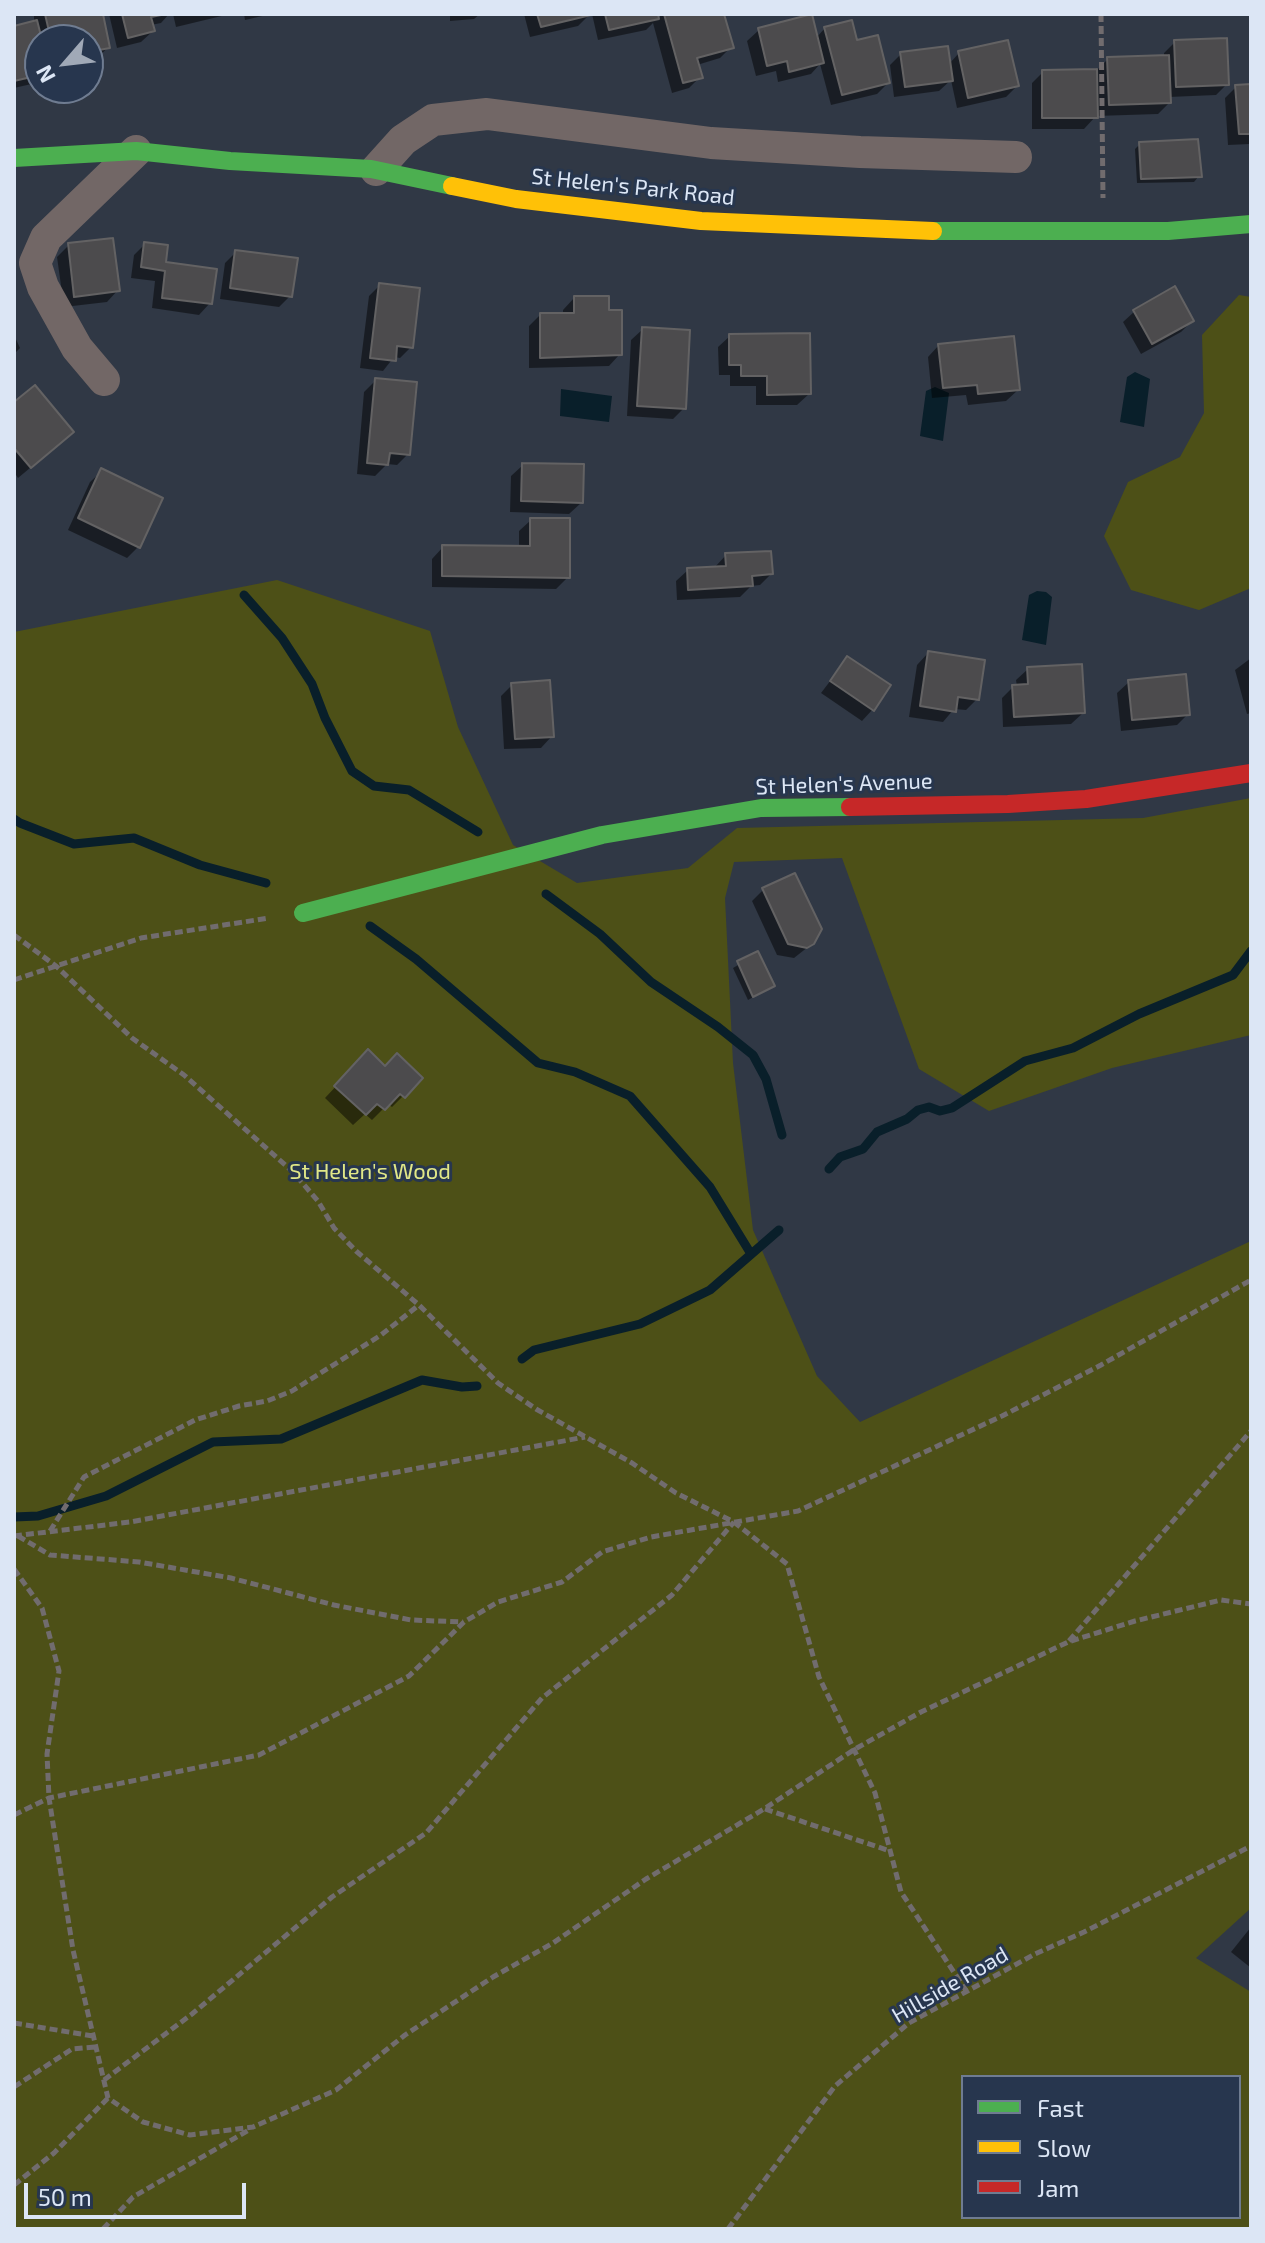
<!DOCTYPE html>
<style>
body{margin:0}
#map{position:relative;width:1265px;height:2243px;overflow:hidden;background:#303845;font-family:"Exo 2",sans-serif}
canvas{display:block}
.frame{position:absolute;inset:0;border:16px solid #dce6f5;pointer-events:none}
.legend{position:absolute;left:961px;top:2075px;width:280px;height:144px;box-sizing:border-box;background:#27364e;border:2px solid #6f7c91;margin:0;padding:10px 14px;list-style:none;font-size:24px;color:#dce6f5}
.legend li{display:flex;align-items:center;gap:16px;height:40px}
.legend b{width:40px;border:2px solid #6f7c91}
.north{position:absolute;left:24px;top:24px;width:80px;height:80px;box-sizing:border-box;background:#27364e;border:2px solid #6f7c91;border-radius:50%;rotate:242deg;font-size:22px;font-weight:700;line-height:32px;text-align:center;color:#dce6f5}
.north::after{content:'';display:block;margin:auto;width:28px;height:36px;background:#a0a9b7;clip-path:polygon(50% 0,100% 100%,50% 72%,0 100%)}
.scale{position:absolute;left:24px;top:2183px;width:222px;height:36px;box-sizing:border-box;border:4px solid #dce6f5;border-top:0;padding-left:10px;font-size:24px;line-height:28px;white-space:nowrap;color:#dce6f5;-webkit-text-stroke:6px #27364e;paint-order:stroke}
</style>
<div id="map">
<canvas width="1265" height="2243"></canvas>
<div class="frame"></div>
<ul class="legend">
<li><b style="height:10px;background:#4caf50"></b>Fast</li>
<li><b style="height:10px;background:#ffc107"></b>Slow</li>
<li><b style="height:10px;background:#c62828"></b>Jam</li>
</ul>
<div class="north">N</div>
<div class="scale">50 m</div>
</div>
<script>
const g = document.querySelector('canvas').getContext('2d');
g.lineJoin = 'round';
function fill(path, color) {
  g.fillStyle = color;
  g.fill(path, 'evenodd');
}
function shape(rows) {
  const path = new Path2D();
  for (const r of rows) {
    path.moveTo(r[0], r[1]);
    for (let i = 2; i < r.length; i += 2) path.lineTo(r[i], r[i + 1]);
  }
  return path;
}
function strokePath(path, color, width, dash) {
  g.strokeStyle = color;
  g.lineWidth = width;
  g.lineCap = dash ? 'butt' : 'round';
  g.setLineDash(dash || []);
  g.stroke(path);
}
function write(font, color, halo, rows, align = 'center') {
  g.font = font + ' "Exo 2",sans-serif';
  g.lineWidth = 6;
  g.setLineDash([]);
  g.textBaseline = 'middle';
  g.strokeStyle = halo;
  g.fillStyle = color;
  for (const [text, x, y, turn = 0] of rows) {
    g.save();
    g.translate(x, y);
    g.rotate((+turn || 0) * Math.PI / 180);
    g.textAlign = isNaN(turn) ? turn : align;
    if (halo) g.strokeText(text, 0, 0);
    g.fillText(text, 0, 0);
    g.restore();
  }
}
fill(shape([
 [1239,295,1251,297,1251,588,1199,610,1131,590,1104,536,1128,482,1180,457,1204,413,1202,335],
 [277,580,430,631,458,727,513,845,577,883,688,868,737,828,1143,818,1251,798,1251,1035,1112,1068,989,1111,919,1069,842,858,734,862,725,898,733,1063,753,1230,817,1376,860,1422,1251,1241,1251,1908,1196,1958,1251,1992,1251,2229,14,2229,14,632],
 [963,2077,1239,2077,1239,2217,963,2217]
]), '#4d5017');
fill(shape([
 [1135,372,1150,379,1144,427,1120,422,1127,377],
 [935,387,949,393,943,441,920,436,926,391],
 [561,389,612,396,609,422,560,416],
 [1037,591,1046,592,1052,597,1046,645,1022,640,1029,595]
]), '#091f2a');
fill(shape([
 [34,14,101,14,108,47,97,59,88,60,88,40,40,40,40,79,36,83,14,88,14,28,34,23],
 [109,14,169,14,161,23,151,25,153,31,141,42,117,48],
 [173,14,230,14,176,27],
 [244,14,271,14,245,20],
 [450,14,480,14,474,19,450,21],
 [524,14,590,14,578,26,530,37],
 [592,14,656,14,657,19,662,14,722,14,731,47,720,58,697,65,700,77,689,88,672,93,653,23,646,30,598,40],
 [825,28,856,43,888,83,877,94,831,105,820,64,811,74,778,82,776,71,756,76,747,41,759,30,816,38],
 [1175,42,1227,84,1216,95,1169,97,1169,103,1158,114,1096,116,1084,129,1032,129,1032,83,1043,72,1097,70,1108,59,1164,57,1164,53],
 [959,53,1017,86,1006,97,957,108,951,80,939,91,894,97,890,65,901,54,949,64],
 [1251,86,1251,163,1250,144,1228,145,1225,98,1236,87],
 [1140,144,1199,176,1194,182,1137,183,1135,149],
 [145,244,163,264,210,303,199,315,152,308,155,281,131,278,134,255],
 [69,245,118,290,107,302,64,307,57,257],
 [236,252,290,296,279,307,220,299,225,263],
 [380,285,411,347,400,358,394,357,383,371,360,368,369,296],
 [574,298,607,312,620,354,609,366,529,368,529,326,540,315,563,315,563,310],
 [1135,311,1192,321,1181,332,1141,354,1123,322],
 [643,329,684,408,673,419,627,416,631,340],
 [14,335,20,348,14,354],
 [730,336,809,394,797,405,756,405,756,386,730,386,730,375,719,375,718,347],
 [939,345,1018,390,1006,401,968,405,966,395,932,398,928,357],
 [375,381,408,454,397,465,387,464,375,476,357,474,364,392],
 [14,404,60,443,18,478,14,472],
 [523,465,581,503,569,514,510,512,511,476],
 [102,471,138,547,127,558,68,530,90,482],
 [531,520,568,577,556,589,432,587,432,559,443,547,519,548,519,531],
 [726,555,771,574,760,585,751,586,740,597,677,600,676,581,688,570,715,567],
 [928,653,977,699,966,710,954,709,943,722,909,717,917,665],
 [1251,658,1251,713,1247,714,1235,670],
 [847,659,873,709,862,721,821,693],
 [1028,669,1083,713,1071,724,1003,727,1002,698,1013,687,1017,687,1016,680],
 [1129,682,1188,714,1177,725,1121,731,1117,693],
 [512,685,552,736,541,748,504,749,501,696],
 [763,890,813,943,794,958,777,955,752,901],
 [757,954,773,986,748,1000,733,968],
 [368,1052,403,1096,392,1107,388,1104,372,1120,365,1114,353,1125,325,1098],
 [1251,1927,1251,1968,1231,1952]
]), '#0007');
strokePath(shape([
 [244,595,282,638,312,684,325,718,352,771,374,786,409,790,478,832],
 [14,819,20,823,74,844,134,838,200,865,266,883],
 [546,894,600,934,651,982,718,1027,753,1055,766,1079,782,1135],
 [370,926,416,959,538,1063,575,1072,630,1096,710,1187,751,1254],
 [829,1169,840,1157,863,1149,877,1132,907,1119,918,1110,929,1107,940,1111,952,1108,1025,1061,1073,1048,1139,1014,1233,975,1251,951],
 [522,1359,534,1350,640,1324,710,1290,779,1230],
 [14,1517,38,1516,106,1496,213,1442,281,1439,422,1380,462,1387,477,1386]
]), '#091f2a', 9);
const building = shape([
 [45,14,103,14,110,48,88,52,88,40,51,40,45,14],
 [122,14,166,14,151,17,155,31,128,38,122,14],
 [537,14,591,14,591,15,541,27,537,14],
 [605,14,658,14,659,19,609,30,605,14],
 [664,14,724,14,734,48,697,58,703,78,683,83,664,14],
 [812,14,824,63,789,72,787,61,767,66,758,28,812,14],
 [37,20,42,40,40,75,14,81,14,26,37,20],
 [852,20,857,40,878,35,890,83,842,95,824,27,852,20],
 [1227,38,1229,85,1176,87,1174,40,1227,38],
 [1008,40,1019,86,968,98,958,51,1008,40],
 [948,46,953,81,905,87,900,52,948,46],
 [1169,55,1171,103,1109,105,1107,57,1169,55],
 [1097,69,1098,118,1042,118,1042,70,1097,69],
 [1251,84,1251,134,1239,134,1235,85,1251,84],
 [1198,139,1202,177,1141,179,1139,142,1198,139],
 [113,238,120,291,74,297,68,243,113,238],
 [144,242,168,245,166,262,217,269,212,304,162,298,165,271,141,267,144,242],
 [235,250,298,258,292,297,230,288,235,250],
 [379,283,420,288,413,348,397,346,396,361,370,358,379,283],
 [1175,286,1194,321,1152,344,1133,310,1175,286],
 [574,296,609,296,609,310,622,310,622,355,540,358,540,313,574,313,574,296],
 [642,327,690,330,686,409,637,406,642,327],
 [810,333,811,394,767,395,767,376,741,376,741,365,729,365,729,334,810,333],
 [1014,336,1020,390,978,394,977,385,943,388,938,344,1014,336],
 [375,378,417,382,410,455,390,453,388,465,367,463,375,378],
 [35,385,74,432,31,468,14,448,14,402,35,385],
 [522,463,584,464,583,503,521,501,522,463],
 [101,468,163,498,140,548,78,518,101,468],
 [530,518,570,518,570,578,442,576,442,545,530,546,530,518],
 [771,551,773,574,752,576,753,586,688,590,687,568,726,566,725,553,771,551],
 [928,651,985,660,979,700,958,697,956,712,920,706,928,651],
 [847,656,891,685,874,711,830,681,847,656],
 [1082,664,1085,713,1014,717,1012,685,1028,684,1027,667,1082,664],
 [1186,674,1190,715,1132,720,1128,680,1186,674],
 [550,680,554,737,515,739,511,683,550,680],
 [795,873,822,929,814,944,807,948,788,944,762,888,795,873],
 [758,951,775,986,753,997,737,961,758,951],
 [368,1049,385,1066,397,1053,423,1078,405,1098,400,1094,385,1110,377,1104,366,1115,334,1086,368,1049]
]);
fill(building, '#4c4b4d');
strokePath(building, '#636263', 2);
strokePath(shape([
 [1101,14,1103,198],
 [14,935,56,966,132,1038,184,1075,292,1171,318,1201,334,1228,356,1251,419,1305,498,1383,536,1409,632,1463,676,1493,734,1522,787,1564,819,1677,875,1793,901,1892,967,1992],
 [14,980,141,938,269,918],
 [50,1531,84,1477,195,1420,239,1406,267,1401,292,1391,381,1335,419,1305],
 [14,1536,130,1522,585,1437],
 [18,1536,50,1555,139,1562,231,1578,334,1605,411,1620,463,1622],
 [14,1569,42,1608,59,1671,47,1754,49,1798,73,1950,108,2098,143,2122,190,2135,253,2127,336,2090,405,2035,493,1977,553,1943,646,1879,764,1809,855,1749,921,1712,1068,1642,1135,1621,1221,1600,1251,1604],
 [1069,1641,1251,1431],
 [765,1809,890,1851],
 [14,1815,49,1798,259,1755,409,1676,464,1622,498,1602,562,1582,602,1552,651,1537,798,1511,1002,1416,1101,1365,1251,1280],
 [14,2023,93,2036],
 [104,2080,192,2014,332,1897,426,1833,542,1698,672,1595,734,1522],
 [14,2087,72,2049,95,2047],
 [14,2185,54,2153,108,2098],
 [103,2229,133,2197,249,2130],
 [728,2229,835,2086,909,2023,1035,1954,1084,1932,1251,1846]
]), '#716c6e', 5, [8, 4]);
strokePath(shape([
 [376,170,403,140,433,120,487,114,711,143,860,152,1016,157],
 [104,380,77,348,43,287,35,263,46,238,136,151]
]), '#726766', 32);
strokePath(shape([
 [14,158,136,151,230,161,371,169,452,186],
 [933,231,1168,231,1251,224],
 [303,913,602,835,761,808,850,807]
]), '#4caf50', 18);
strokePath(shape([
 [452,186,516,199,701,221,933,231]
]), '#ffc107', 18);
strokePath(shape([
 [850,807,1008,804,1086,799,1251,773]
]), '#c62828', 18);
write('22px', '#dce6f5', '#27364e', [
 ["St Helen's Park Road",633,187,6],
 ["St Helen's Avenue",844,784,-2],
 ["Hillside Road",950,1985,-30]
]);
write('22px', '#e1e787', '#27364e', [
 ["St Helen's Wood",370,1172]
]);
</script>
